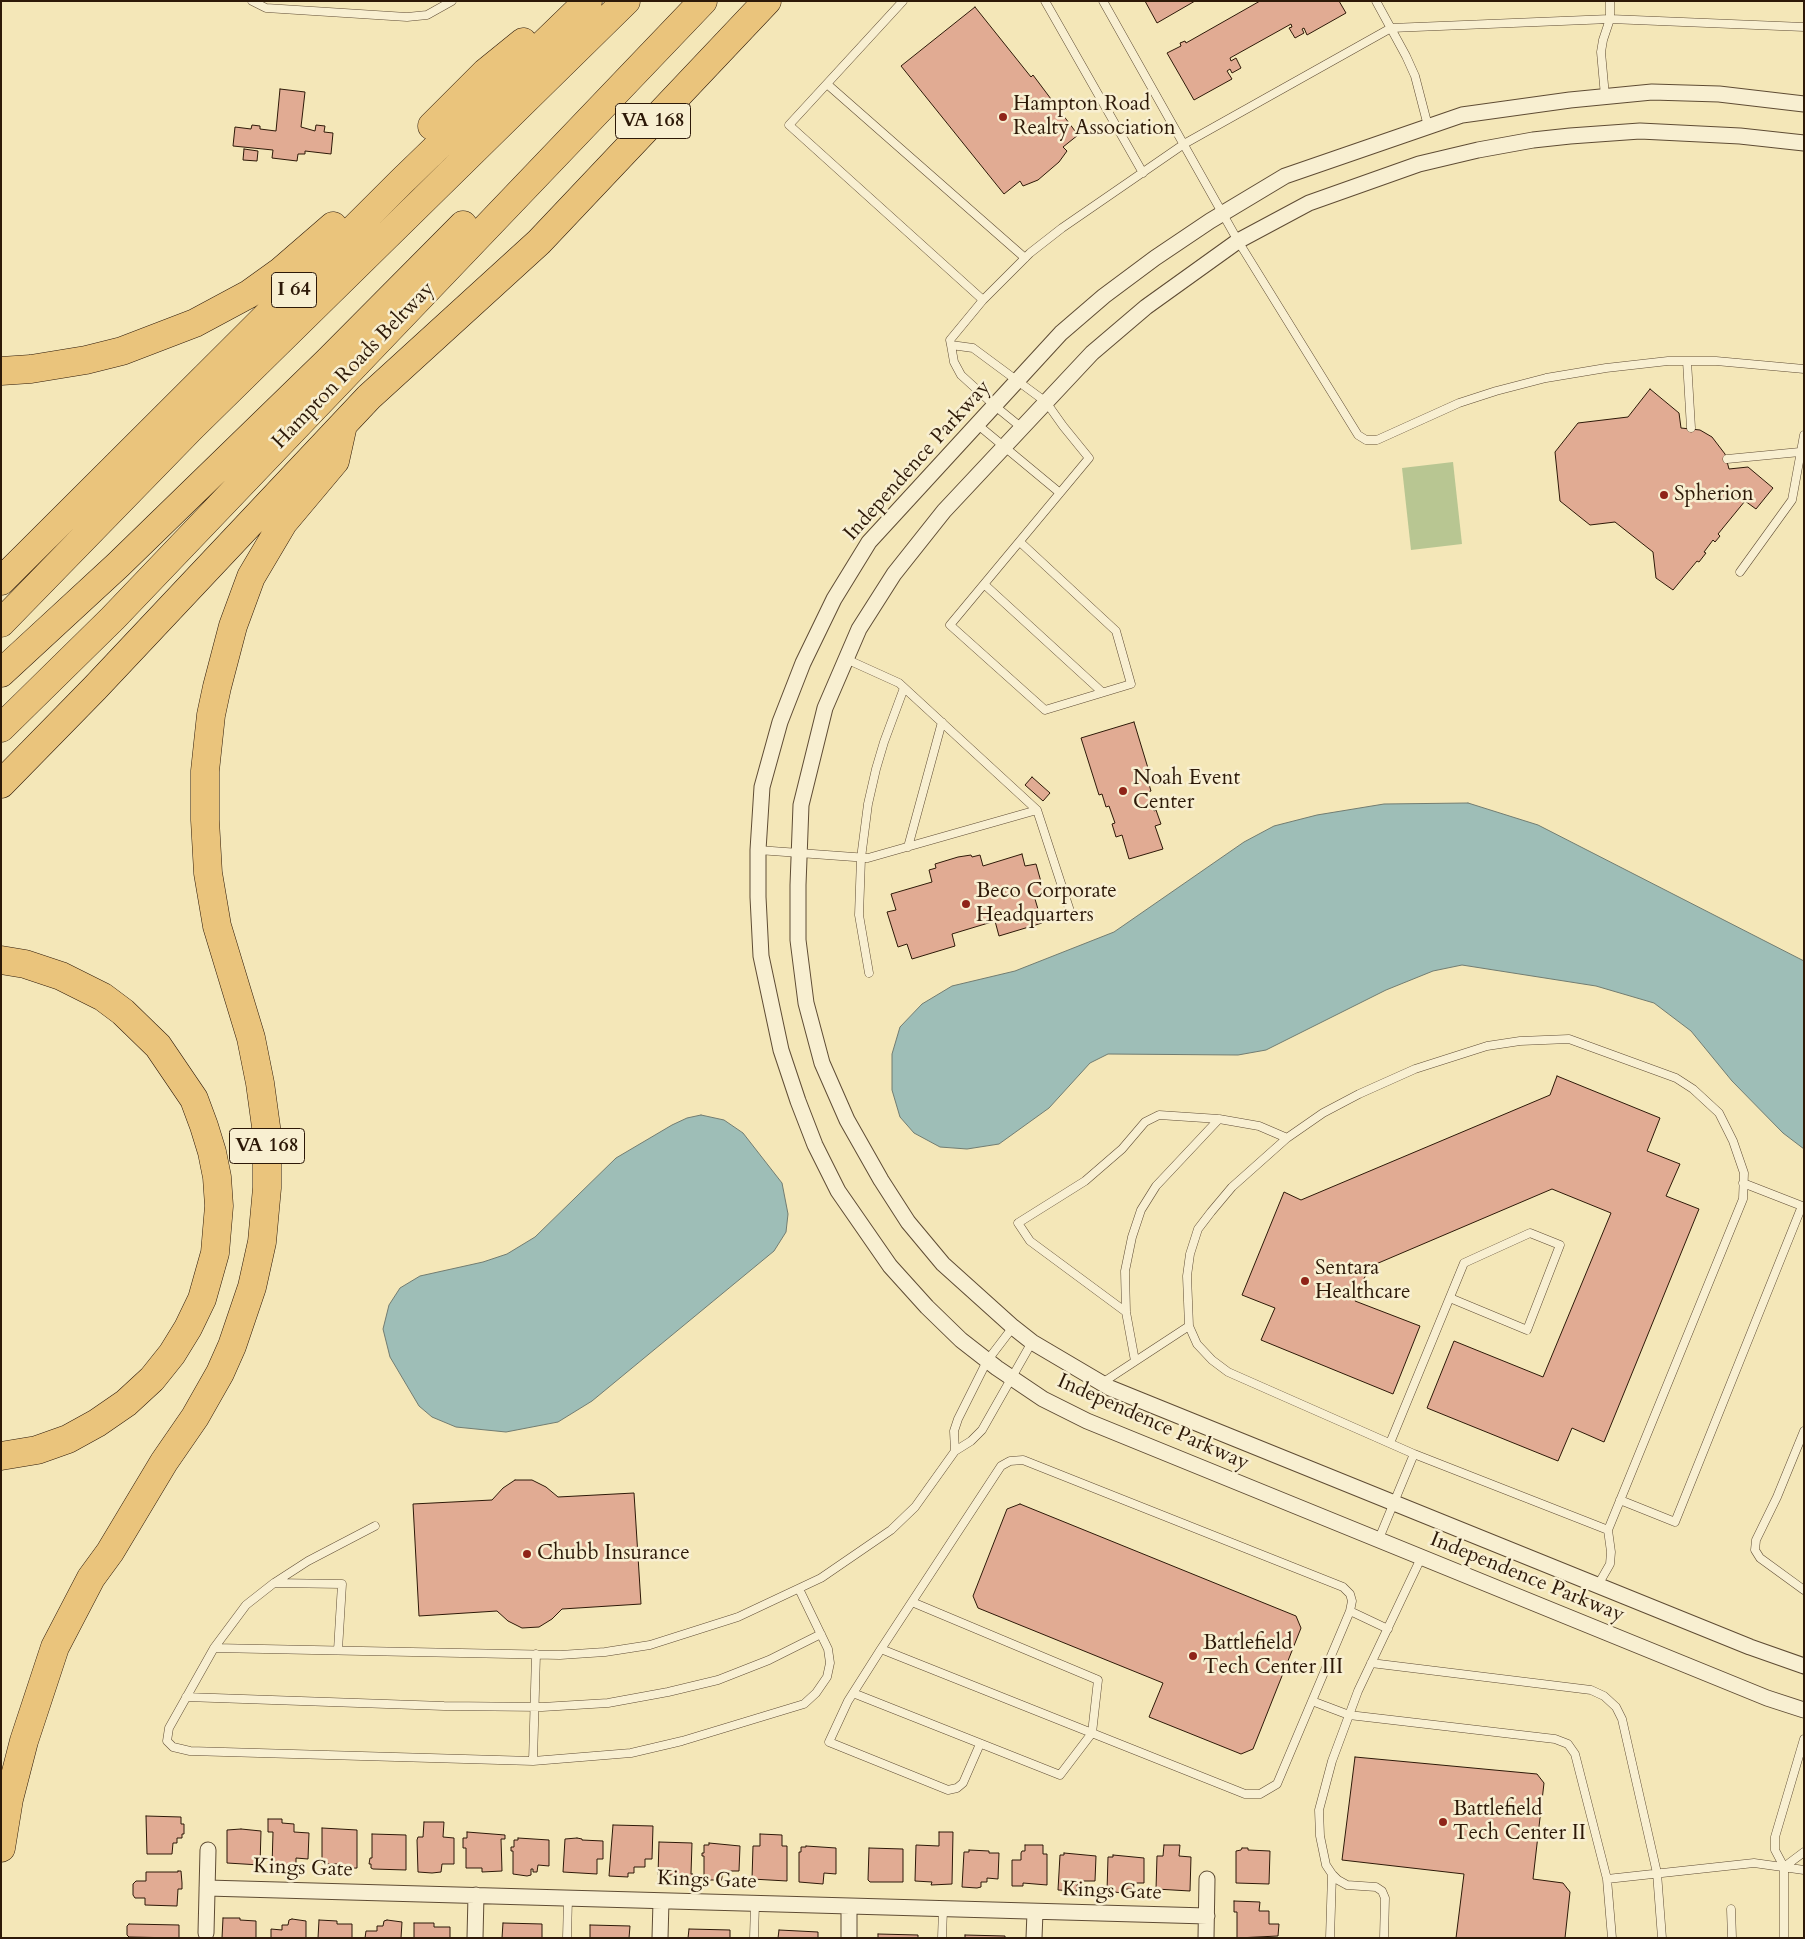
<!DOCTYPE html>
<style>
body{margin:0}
#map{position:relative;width:1805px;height:1939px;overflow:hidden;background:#f4e7b8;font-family:Cardo,serif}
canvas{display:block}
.frame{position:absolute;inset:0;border:2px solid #2d1908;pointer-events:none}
</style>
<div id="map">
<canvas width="1805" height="1939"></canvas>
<div class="frame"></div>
</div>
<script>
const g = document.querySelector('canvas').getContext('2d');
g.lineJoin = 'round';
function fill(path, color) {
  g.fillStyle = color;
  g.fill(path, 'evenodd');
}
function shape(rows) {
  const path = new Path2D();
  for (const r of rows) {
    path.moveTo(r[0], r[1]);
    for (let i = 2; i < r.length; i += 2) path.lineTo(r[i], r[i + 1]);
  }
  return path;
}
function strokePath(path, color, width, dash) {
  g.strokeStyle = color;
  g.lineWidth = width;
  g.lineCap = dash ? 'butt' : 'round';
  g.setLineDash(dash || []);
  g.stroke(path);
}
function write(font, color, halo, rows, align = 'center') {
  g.font = font + ' Cardo,serif';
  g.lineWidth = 5;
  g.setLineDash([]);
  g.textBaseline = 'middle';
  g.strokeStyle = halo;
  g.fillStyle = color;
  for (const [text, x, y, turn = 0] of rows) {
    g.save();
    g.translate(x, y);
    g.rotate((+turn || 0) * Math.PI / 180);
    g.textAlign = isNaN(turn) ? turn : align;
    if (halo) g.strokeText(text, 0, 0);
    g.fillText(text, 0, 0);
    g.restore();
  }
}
fill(shape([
 [1453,462,1462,544,1411,550,1402,468]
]), '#b8c692');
const water = shape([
 [1468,803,1538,825,1804,961,1804,1149,1783,1133,1732,1081,1691,1031,1654,1003,1596,986,1462,965,1433,971,1386,990,1266,1050,1238,1055,1108,1054,1090,1063,1049,1108,999,1144,967,1149,940,1147,914,1133,900,1117,892,1090,892,1054,900,1027,922,1004,952,986,1015,971,1114,932,1244,842,1274,826,1317,815,1384,804,1468,803],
 [701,1115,724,1120,743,1133,782,1183,788,1214,786,1232,774,1251,592,1401,558,1422,506,1432,456,1427,432,1417,419,1406,390,1357,383,1329,389,1305,400,1288,420,1276,483,1262,507,1254,535,1237,616,1158,672,1125,687,1118,701,1115]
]);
fill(water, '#9ebeb7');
strokePath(water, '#717c71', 1);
const building = shape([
 [1145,1,1195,1,1157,23,1145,1],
 [1260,1,1339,1,1346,13,1307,35,1304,28,1302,29,1304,33,1295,38,1289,28,1292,27,1291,24,1230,58,1231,61,1236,58,1241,68,1232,73,1230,69,1227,71,1232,79,1194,100,1167,53,1181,46,1180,43,1185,41,1186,43,1260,1],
 [975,7,1031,77,1033,75,1078,135,1063,147,1067,151,1059,162,1038,180,1023,186,1020,181,1004,194,901,66,975,7],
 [280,89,305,92,301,127,315,131,316,125,325,126,324,132,333,133,331,154,305,151,305,154,298,154,297,161,272,158,273,150,233,146,235,127,251,129,252,125,260,126,260,129,276,131,280,89],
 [244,149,258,151,257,161,243,160,244,149],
 [1650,389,1679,413,1681,428,1700,430,1712,437,1725,454,1729,469,1748,467,1773,488,1756,509,1745,501,1718,534,1720,536,1715,542,1713,540,1704,552,1706,553,1699,562,1697,561,1673,590,1656,578,1653,552,1615,522,1590,525,1560,501,1555,452,1578,423,1628,417,1650,389],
 [1134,722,1151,778,1148,781,1151,791,1148,792,1154,811,1156,810,1161,824,1155,826,1163,849,1129,859,1122,835,1116,837,1112,824,1115,823,1109,806,1106,807,1102,794,1099,795,1081,738,1134,722],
 [1032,777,1050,793,1043,801,1025,785,1032,777],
 [1022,854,1025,866,1036,864,1045,896,1035,899,1042,923,999,936,995,921,952,934,955,946,912,959,907,944,898,947,887,912,896,910,891,894,932,882,929,870,936,868,935,864,958,857,971,855,972,857,980,855,983,866,1022,854],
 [1557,1076,1660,1118,1647,1151,1680,1164,1666,1196,1699,1209,1604,1442,1572,1428,1558,1461,1427,1408,1454,1341,1543,1377,1611,1213,1552,1189,1369,1267,1355,1301,1420,1326,1393,1394,1261,1340,1275,1308,1242,1295,1284,1192,1301,1200,1550,1095,1557,1076],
 [515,1480,532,1480,546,1487,558,1497,634,1493,641,1604,562,1609,552,1619,539,1627,522,1628,508,1621,497,1611,419,1616,413,1504,492,1500,503,1488,515,1480],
 [1020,1504,1296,1616,1301,1628,1253,1749,1241,1754,1149,1717,1163,1683,978,1608,973,1596,1007,1509,1020,1504],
 [1355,1757,1537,1774,1544,1783,1533,1879,1563,1883,1570,1892,1565,1938,1456,1938,1464,1874,1342,1860,1355,1757],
 [146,1816,181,1817,181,1824,184,1824,184,1834,182,1834,182,1838,177,1838,177,1843,173,1843,172,1854,147,1854,146,1816],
 [268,1819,282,1819,282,1823,294,1824,294,1832,309,1833,308,1859,296,1858,296,1863,291,1863,291,1868,272,1867,273,1832,268,1832,268,1819],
 [424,1822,444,1822,443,1837,454,1838,454,1864,442,1864,441,1872,432,1873,418,1872,417,1840,418,1837,423,1837,424,1822],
 [613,1825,653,1826,652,1859,645,1859,645,1867,634,1867,634,1873,628,1873,628,1877,609,1876,613,1825],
 [322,1828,357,1830,357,1868,337,1869,337,1864,322,1864,322,1828],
 [241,1829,261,1831,260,1865,227,1863,227,1830,241,1829],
 [467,1832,505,1835,505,1839,501,1839,502,1871,482,1872,482,1868,466,1868,466,1848,463,1848,463,1838,467,1838,467,1832],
 [939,1832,953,1832,952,1884,931,1885,932,1882,915,1881,916,1845,939,1846,939,1832],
 [372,1834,406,1835,406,1870,373,1869,371,1868,371,1864,369,1864,370,1858,372,1858,372,1834],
 [760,1834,782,1835,782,1846,787,1846,787,1881,752,1879,753,1846,760,1846,760,1834],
 [518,1838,549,1840,549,1866,538,1865,537,1872,533,1872,533,1869,531,1869,531,1875,527,1876,513,1874,513,1851,511,1851,511,1847,514,1847,514,1840,518,1840,518,1838],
 [577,1838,582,1839,582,1840,603,1841,603,1859,597,1859,597,1874,563,1872,565,1839,577,1838],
 [659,1842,692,1843,691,1874,693,1874,693,1877,675,1878,675,1875,658,1875,659,1842],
 [709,1843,740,1846,739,1871,728,1871,728,1875,722,1874,722,1880,704,1880,704,1856,702,1856,702,1853,704,1853,704,1845,709,1845,709,1843],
 [1025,1845,1043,1845,1043,1854,1047,1854,1047,1885,1023,1883,1023,1886,1012,1886,1012,1860,1021,1860,1021,1853,1022,1851,1025,1851,1025,1845],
 [1164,1845,1180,1845,1179,1856,1191,1857,1190,1891,1156,1889,1157,1856,1163,1856,1164,1845],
 [806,1846,836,1848,836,1874,824,1873,823,1884,799,1882,799,1852,801,1852,801,1847,806,1847,806,1846],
 [869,1848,903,1849,903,1882,870,1882,868,1880,869,1848],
 [1242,1848,1248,1848,1248,1850,1270,1851,1269,1884,1236,1883,1236,1851,1241,1850,1242,1848],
 [969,1850,989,1851,989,1853,999,1853,998,1879,987,1878,987,1882,981,1882,981,1887,977,1888,962,1887,964,1852,969,1852,969,1850],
 [1064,1853,1096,1856,1095,1881,1083,1881,1083,1885,1077,1885,1077,1891,1058,1890,1060,1855,1064,1855,1064,1853],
 [1113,1855,1144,1858,1144,1883,1132,1883,1132,1889,1125,1889,1125,1892,1122,1892,1122,1893,1107,1891,1108,1857,1113,1857,1113,1855],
 [178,1871,181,1871,182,1883,182,1889,178,1889,177,1906,145,1905,145,1898,135,1898,133,1895,133,1884,136,1881,146,1881,146,1872,178,1872,178,1871],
 [1234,1901,1260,1902,1259,1911,1269,1911,1269,1924,1279,1924,1278,1936,1237,1938,1237,1912,1234,1912,1234,1901],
 [223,1918,240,1918,240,1920,256,1921,256,1938,222,1938,223,1918],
 [292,1919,306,1921,306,1938,271,1938,271,1929,282,1930,282,1925,288,1925,289,1920,292,1919],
 [319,1920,337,1921,337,1924,352,1924,352,1938,318,1938,319,1920],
 [387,1920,402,1922,401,1938,365,1938,366,1931,377,1931,377,1926,383,1926,384,1921,387,1920],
 [414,1923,434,1923,434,1927,450,1927,450,1938,414,1938,414,1923],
 [503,1923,542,1924,542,1938,502,1938,503,1923],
 [129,1924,179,1925,179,1938,129,1937,127,1935,127,1926,129,1924],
 [590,1925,630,1926,629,1938,590,1938,590,1925],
 [689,1929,730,1930,730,1938,688,1938,689,1929],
 [779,1930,818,1932,818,1938,778,1938,779,1930],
 [878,1934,918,1935,918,1938,878,1938,878,1934],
 [965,1935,1005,1936,1005,1938,965,1938,965,1935]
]);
fill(building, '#e1ab93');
strokePath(building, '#2d1908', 1);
const service = shape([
 [252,1,266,8,407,17,427,15,452,1],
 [903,1,789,125,983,300,1030,253,1062,228,1184,144,1391,28,1610,19,1804,27],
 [1045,1,1143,173],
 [1103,1,1238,241,1358,435,1366,440,1377,440,1459,403,1496,391,1546,378,1606,368,1668,361,1716,361,1804,369],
 [1376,1,1406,56,1415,76,1428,126],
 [827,84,1025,258],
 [1605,96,1601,52,1603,40,1610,19,1610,1],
 [951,345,950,340,983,300],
 [1687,361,1691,428],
 [978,425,1060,493],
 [1727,459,1800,452],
 [1020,542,1116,631,1131,684,1045,710,950,625,1089,458,1063,426,1046,402,973,348,951,345,954,362,961,375,995,406,1022,428],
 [1740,572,1792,500,1804,435],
 [985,585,1102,692],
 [1037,810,1070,911],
 [908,847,942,722],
 [758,850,868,858,1037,810,899,683,846,659],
 [869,973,859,915,861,858,868,804,876,769,884,742,904,688],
 [1126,1312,1030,1241,1018,1223,1085,1181,1122,1149,1145,1122,1159,1115,1219,1119,1259,1126,1287,1138],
 [1013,1327,987,1361,958,1419,954,1431,955,1451,971,1441,982,1430,1032,1342],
 [1135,1361,1126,1312,1125,1271,1132,1237,1141,1210,1156,1186,1219,1119],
 [1102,1383,1189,1326],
 [1804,1431,1777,1497,1756,1540,1755,1550,1760,1558,1804,1590],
 [1390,1443,1464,1263,1530,1233,1560,1245,1527,1330,1450,1298],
 [1620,1500,1675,1522,1802,1206,1743,1183],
 [1378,1541,1414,1454,1608,1530,1743,1199,1744,1173,1733,1141,1719,1113,1693,1089,1676,1078,1569,1039,1520,1041,1487,1046,1415,1069,1359,1094,1323,1113,1287,1138,1232,1187,1211,1212,1198,1229,1190,1254,1187,1276,1189,1326,1197,1344,1212,1360,1228,1372,1414,1454],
 [274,1583,342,1584,338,1650],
 [1598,1585,1610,1564,1611,1552,1608,1530],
 [799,1589,828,1649,830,1663,827,1677,816,1693,804,1704,682,1741,631,1753,533,1761,190,1751,173,1747,167,1741,169,1728,214,1648,560,1655,605,1652,650,1645,738,1617,821,1578,891,1530,915,1507,955,1451],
 [1350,1611,1352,1601,1350,1594,1343,1587,1023,1460,1010,1461,1001,1466,881,1649,1245,1794,1260,1794,1277,1784,1350,1611,1388,1629],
 [214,1648,246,1605,274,1583,308,1561,375,1526],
 [881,1649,848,1701,829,1742,948,1790,957,1788,963,1783,980,1744],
 [1371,1663,1591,1690,1604,1696,1616,1707,1622,1719,1657,1873,1662,1938],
 [853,1693,1060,1775,1092,1733,1098,1680,912,1602],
 [186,1697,444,1706,542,1707,608,1703,668,1692,718,1680,769,1660,821,1634],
 [1312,1701,1349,1715,1555,1739,1568,1744,1575,1754,1607,1879,1612,1938],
 [1804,1739,1775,1837,1775,1850,1784,1867,1804,1852],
 [533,1761,536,1654],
 [1784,1867,1784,1938],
 [1607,1879,1754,1863,1804,1870],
 [1731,1909,1732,1938],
 [567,1938,568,1898],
 [754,1938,755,1903],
 [942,1938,943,1909],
 [1330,1938,1332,1874],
 [1384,1938,1385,1898,1382,1891,1376,1887,1347,1885,1338,1880,1332,1874,1326,1865,1320,1836,1319,1810,1332,1761,1358,1691,1421,1558]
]);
const minor = shape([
 [1804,104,1719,94,1652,92,1570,100,1462,115,1285,176,1210,221,1155,258,1104,296,1061,333,869,542,834,599,803,663,780,722,762,787,758,850,758,897,761,956,781,1050,798,1101,815,1145,838,1191,890,1266,927,1307,961,1340,997,1368,1043,1399,1087,1421,1767,1698,1804,1710],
 [1804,143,1740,136,1640,131,1570,136,1533,140,1478,150,1419,164,1309,203,1238,241,1146,307,1092,353,944,511,894,574,859,629,825,708,801,805,798,885,798,940,806,1003,822,1063,847,1120,881,1180,908,1222,943,1264,1013,1327,1032,1342,1110,1388,1750,1647,1804,1666],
 [207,1888,1207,1916],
 [206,1933,208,1850],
 [475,1938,476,1895],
 [660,1938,661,1901],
 [849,1938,849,1906],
 [1034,1938,1035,1912],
 [1206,1938,1207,1879]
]);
const motorway = shape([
 [432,126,486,72,523,42],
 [1,371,31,369,86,360,122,351,195,323,249,294,281,271,333,226],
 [1,581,401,182,588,1],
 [1,623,192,427,626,1],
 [1,673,118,565,328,361,463,225],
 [1,728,113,618,703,1],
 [1,784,95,688,369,397,539,242,767,1],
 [1,960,25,964,61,976,103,997,123,1012,158,1046,194,1099,204,1126,212,1152,217,1177,219,1206,215,1253,202,1299,188,1328,172,1354,152,1379,126,1403,97,1423,68,1439,37,1450,1,1456],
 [1,1848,9,1799,24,1741,55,1647,91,1578,110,1552,164,1462,195,1417,220,1373,232,1346,252,1287,262,1242,267,1188,267,1134,260,1083,251,1038,217,926,208,873,205,820,205,771,211,715,217,687,233,626,251,577,283,523,335,461,343,425]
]);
strokePath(service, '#5f4c34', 9);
strokePath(minor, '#5f4c34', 17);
strokePath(motorway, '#2d1908', 29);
strokePath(service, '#f8efd1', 8);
strokePath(minor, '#f8efd1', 15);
strokePath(motorway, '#eac47c', 28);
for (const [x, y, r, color] of [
 [1003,117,5,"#8f2418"],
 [1664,495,5,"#8f2418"],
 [1123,791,5,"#8f2418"],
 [966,904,5,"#8f2418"],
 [1305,1281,5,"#8f2418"],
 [527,1554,5,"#8f2418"],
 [1193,1656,5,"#8f2418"],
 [1443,1822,5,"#8f2418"]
]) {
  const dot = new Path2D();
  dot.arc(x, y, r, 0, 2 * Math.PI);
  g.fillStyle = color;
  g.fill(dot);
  strokePath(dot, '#f8efd1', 2);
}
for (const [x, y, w] of [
 [653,121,75],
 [294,290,45],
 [267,1146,75]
]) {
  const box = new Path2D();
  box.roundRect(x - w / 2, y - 17.5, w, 35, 4);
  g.fillStyle = '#f8efd1';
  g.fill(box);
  strokePath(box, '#2d1908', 1);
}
write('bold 20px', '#2d1908', null, [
 ["VA 168",653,121],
 ["I 64",294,290],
 ["VA 168",267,1146]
]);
write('21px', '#2d1908', '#f8efd1', [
 ["Hampton Road",1013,105],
 ["Realty Association",1013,129],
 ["Spherion",1674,495],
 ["Noah Event",1133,779],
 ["Center",1133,803],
 ["Beco Corporate",976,892],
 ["Headquarters",976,916],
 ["Sentara",1315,1269],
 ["Healthcare",1315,1293],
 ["Chubb Insurance",537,1554],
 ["Battlefield",1203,1644],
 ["Tech Center III",1203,1668],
 ["Battlefield",1453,1810],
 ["Tech Center II",1453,1834]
], 'left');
write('21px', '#2d1908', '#f8efd1', [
 ["Hampton Roads Beltway",354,366,-46],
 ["Independence Parkway",918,461,-48],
 ["Independence Parkway",1153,1423,24],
 ["Independence Parkway",1527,1578,22],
 ["Kings Gate",303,1869,2],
 ["Kings Gate",707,1881,2],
 ["Kings Gate",1112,1892,2]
]);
</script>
